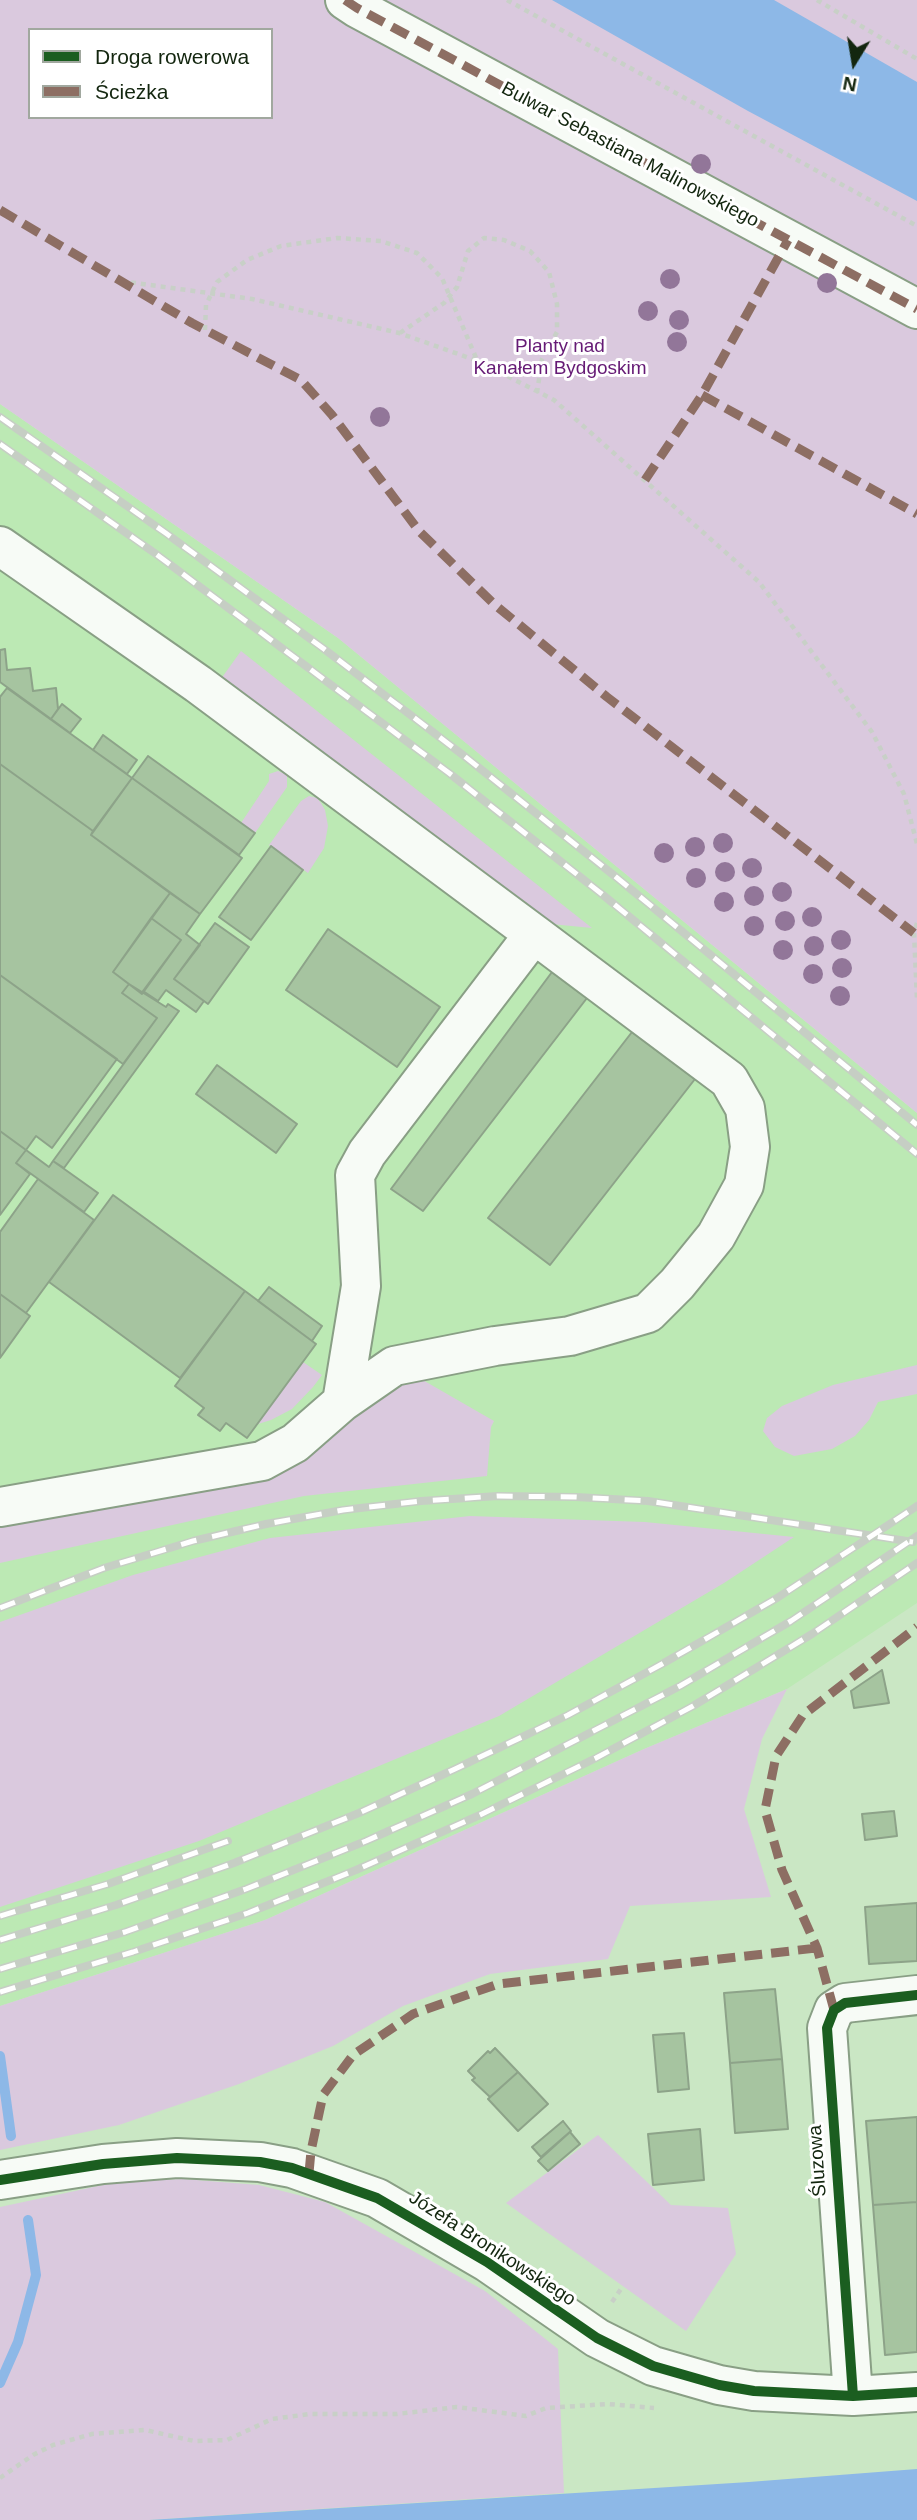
<!DOCTYPE html>
<meta charset="utf-8">
<style>
body{margin:0}
#map{position:relative;width:917px;height:2520px;overflow:hidden;background:#cae7c4;font-family:Helvetica,sans-serif}
canvas{display:block}
.legend{position:absolute;left:28px;top:28px;width:245px;height:91px;box-sizing:border-box;background:#fff;border:2px solid #a1a89f;margin:0;padding:9px 12px;list-style:none;font-size:21px;color:#13260f}
.legend li{display:flex;align-items:center;gap:14px;height:35px}
.legend b{width:35px;border:2px solid #a1a89f}
.north{position:absolute;left:819px;top:28px;width:70px;height:70px;-webkit-text-stroke:5px #fff;paint-order:stroke;rotate:191deg;font-size:19px;font-weight:700;line-height:28px;text-align:center;color:#13260f}
.north::after{content:'';display:block;margin:auto;width:24px;height:32px;background:#13260f;clip-path:polygon(50% 0,100% 100%,50% 72%,0 100%)}
</style>
<div id="map">
<canvas width="917" height="2520"></canvas>
<ul class="legend">
<li><b style="height:9px;background:#1b5e20"></b>Droga rowerowa</li>
<li><b style="height:9px;background:#8d6e63"></b>Ścieżka</li>
</ul>
<div class="north">N</div>
</div>
<script>
const g = document.querySelector('canvas').getContext('2d');
g.lineJoin = 'round';
function fill(path, color) {
  g.fillStyle = color;
  g.fill(path, 'evenodd');
}
function shape(rows) {
  const path = new Path2D();
  for (const r of rows) {
    path.moveTo(r[0], r[1]);
    for (let i = 2; i < r.length; i += 2) path.lineTo(r[i], r[i + 1]);
  }
  return path;
}
function strokePath(path, color, width, dash) {
  g.strokeStyle = color;
  g.lineWidth = width;
  g.lineCap = dash ? 'butt' : 'round';
  g.setLineDash(dash || []);
  g.stroke(path);
}
function write(font, color, halo, rows, align = 'center') {
  g.font = font + ' Helvetica,sans-serif';
  g.lineWidth = 6;
  g.setLineDash([]);
  g.textBaseline = 'middle';
  g.strokeStyle = halo;
  g.fillStyle = color;
  for (const [text, x, y, turn = 0] of rows) {
    g.save();
    g.translate(x, y);
    g.rotate((+turn || 0) * Math.PI / 180);
    g.textAlign = isNaN(turn) ? turn : align;
    if (halo) g.strokeText(text, 0, 0);
    g.fillText(text, 0, 0);
    g.restore();
  }
}
fill(shape([
 [0,404,338,638,917,1113,917,1603,787,1689,644,1749,265,1920,0,2006]
]), '#bce9b4');
fill(shape([
 [0,0,917,0,917,1113,338,638,0,404],
 [30,30,271,30,271,117,30,117],
 [241,651,592,928,551,924,218,683],
 [278,771,287,775,287,787,255,833,241,823,269,781,269,774],
 [309,796,317,798,321,803,325,810,328,826,324,848,308,873,269,845,301,801],
 [303,1362,322,1375,313,1387,292,1409,271,1420,258,1424],
 [917,1365,917,1394,878,1402,869,1420,855,1436,832,1449,794,1456,775,1447,763,1431,767,1418,782,1406,833,1385],
 [421,1379,494,1421,491,1427,487,1476,304,1496,0,1563,0,1524,292,1464,319,1448,381,1388],
 [470,1516,645,1522,794,1537,724,1583,499,1716,199,1841,0,1907,0,1622,133,1575,270,1538],
 [787,1689,762,1739,744,1809,771,1897,630,1906,608,1959,490,1974,403,2006,333,2046,239,2084,119,2125,0,2150,0,2006,265,1920,644,1749],
 [598,2135,671,2205,728,2208,736,2254,686,2331,506,2203],
 [183,2179,259,2185,325,2202,485,2291,558,2349,564,2493,149,2520,0,2520,0,2207,117,2182]
]), '#dac9de');
fill(shape([
 [552,0,774,0,917,82,917,201,748,111],
 [917,2469,917,2520,149,2520,749,2482]
]), '#8db8e7');
strokePath(shape([
 [0,2056,11,2136],
 [0,2383,18,2342,36,2275,28,2220]
]), '#8db8e7', 10);
const building = shape([
 [5,649,7,670,30,668,33,691,56,688,58,709,51,719,0,682,0,650,5,649],
 [7,688,132,778,93,831,0,764,0,697,7,688],
 [62,704,81,719,70,733,51,719,62,704],
 [103,735,137,760,127,774,93,750,103,735],
 [148,756,255,833,239,855,132,778,148,756],
 [0,764,93,831,91,835,170,893,113,972,129,984,122,993,157,1018,123,1064,0,975,0,764],
 [132,778,242,858,200,914,91,835,132,778],
 [271,846,303,870,251,940,219,917,271,846],
 [170,893,200,914,186,934,200,945,174,979,204,1001,196,1012,166,990,158,1001,143,991,181,940,151,918,170,893],
 [151,918,181,940,142,994,113,972,151,918],
 [215,923,249,947,208,1004,174,979,215,923],
 [328,929,440,1007,397,1067,286,990,328,929],
 [552,972,587,998,423,1211,391,1189,552,972],
 [0,975,117,1059,52,1148,36,1136,26,1150,0,1131,0,975],
 [129,984,166,1007,168,1004,179,1011,64,1168,53,1161,157,1018,122,993,129,984],
 [632,1032,695,1079,550,1265,488,1218,632,1032],
 [217,1065,297,1124,276,1153,196,1094,217,1065],
 [0,1131,26,1150,16,1163,30,1174,0,1215,0,1131],
 [26,1150,49,1167,53,1161,98,1193,84,1212,16,1163,26,1150],
 [38,1179,94,1220,26,1313,0,1294,0,1232,38,1179],
 [113,1195,245,1291,180,1378,49,1282,113,1195],
 [269,1287,322,1326,312,1341,258,1301,269,1287],
 [245,1291,316,1344,247,1438,226,1423,220,1431,198,1415,204,1408,175,1386,245,1291],
 [0,1294,30,1316,0,1358,0,1294],
 [882,1670,889,1703,854,1708,851,1691,882,1670],
 [894,1811,897,1836,865,1840,862,1814,894,1811],
 [917,1903,917,1961,869,1964,865,1907,917,1903],
 [775,1989,782,2059,730,2063,724,1993,775,1989],
 [684,2033,689,2089,658,2092,653,2035,684,2033],
 [495,2048,518,2072,490,2097,472,2080,475,2078,468,2071,488,2051,490,2053,495,2048],
 [782,2059,788,2129,735,2133,730,2063,782,2059],
 [518,2072,548,2104,518,2131,488,2099,518,2072],
 [917,2117,917,2202,873,2205,866,2121,917,2117],
 [563,2121,571,2131,541,2157,532,2147,563,2121],
 [700,2129,704,2180,653,2185,648,2134,700,2129],
 [570,2132,580,2144,548,2171,538,2161,570,2132],
 [917,2202,917,2352,885,2355,873,2205,917,2202]
]);
fill(building, '#a6c4a0');
strokePath(building, '#8da389', 2);
const minor = shape([
 [345,0,357,8,917,309],
 [0,546,198,684,534,934],
 [0,1507,262,1461,295,1443,342,1402,394,1366,495,1346,570,1336,648,1313,677,1284,716,1236,744,1185,750,1147,745,1108,729,1080,534,934,367,1153,355,1175,361,1286,342,1402],
 [0,2180,103,2164,177,2158,260,2162,292,2168,377,2198,487,2262,597,2338,653,2366,719,2385,754,2391,853,2396,917,2392],
 [853,2396,827,2028,834,2010,845,2003,917,1995]
]);
strokePath(minor, '#899f85', 42);
strokePath(shape([
 [507,0,917,226],
 [817,0,917,59],
 [121,281,252,299,399,333,478,361,554,400,759,582,872,732,904,794,917,844],
 [205,330,206,305,217,282,247,260,281,246,337,238,381,241,417,253,442,278,477,360],
 [400,333,444,303,457,287,468,251,484,238,504,240,530,251,549,272,557,304,557,332,542,359,537,393],
 [917,923,914,933,917,1000],
 [612,2302,623,2286],
 [0,2478,33,2455,53,2445,92,2434,145,2430,194,2441,227,2440,272,2419,310,2414,397,2414,457,2407,526,2416,546,2408,608,2404,654,2408]
]), '#c8d0c7', 4.5, [5, 5]);
strokePath(minor, '#f7fbf6', 38);
const rail = shape([
 [0,417,167,534,324,649,463,755,616,877,917,1125],
 [0,444,156,554,449,773,603,895,917,1154],
 [0,1608,104,1568,193,1541,266,1524,343,1510,421,1501,498,1496,576,1497,648,1501,913,1542],
 [0,1916,108,1884,228,1841],
 [0,1940,116,1905,234,1863,359,1813,455,1769,568,1715,662,1664,777,1598,917,1506],
 [0,1969,125,1932,246,1889,366,1841,472,1794,680,1686,791,1621,917,1536],
 [0,1992,133,1952,248,1913,356,1870,480,1815,596,1758,693,1706,812,1634,917,1563]
]);
strokePath(rail, '#c6cec4', 8);
strokePath(rail, '#fff', 5, [16]);
strokePath(shape([
 [345,0,357,8,917,309],
 [0,210,192,323,301,380,332,415,419,531,494,604,607,697,914,933],
 [702,395,917,514],
 [645,480,702,395,788,240],
 [834,2010,817,1948,782,1870,765,1810,776,1756,803,1715,917,1627],
 [309,2173,311,2151,323,2095,353,2055,413,2014,498,1984,817,1948]
]), '#8d6e63', 9, [18, 9]);
strokePath(shape([
 [0,2180,103,2164,177,2158,260,2162,292,2168,377,2198,487,2262,597,2338,653,2366,719,2385,754,2391,853,2396,917,2392],
 [853,2396,827,2028,834,2010,845,2003,917,1995]
]), '#1b5e20', 10);
g.fillStyle = '#927699';
for (const [x, y] of [
 [701,164],
 [670,279],
 [827,283],
 [648,311],
 [679,320],
 [677,342],
 [380,417],
 [723,843],
 [695,847],
 [664,853],
 [752,868],
 [725,872],
 [696,878],
 [782,892],
 [754,896],
 [724,902],
 [812,917],
 [785,921],
 [754,926],
 [841,940],
 [814,946],
 [783,950],
 [842,968],
 [813,974],
 [840,996]
]) {
  g.beginPath();
  g.arc(x, y, 10, 0, 2 * Math.PI);
  g.fill();
}
write('19px', '#13260f', '#fff', [
 ["Bulwar Sebastiana Malinowskiego",630,155,28],
 ["Śluzowa",818,2161,-94],
 ["Józefa Bronikowskiego",492,2249,33]
]);
write('19px', '#651a75', '#fff', [
 ["Planty nad",560,347],
 ["Kanałem Bydgoskim",560,369]
]);
</script>
